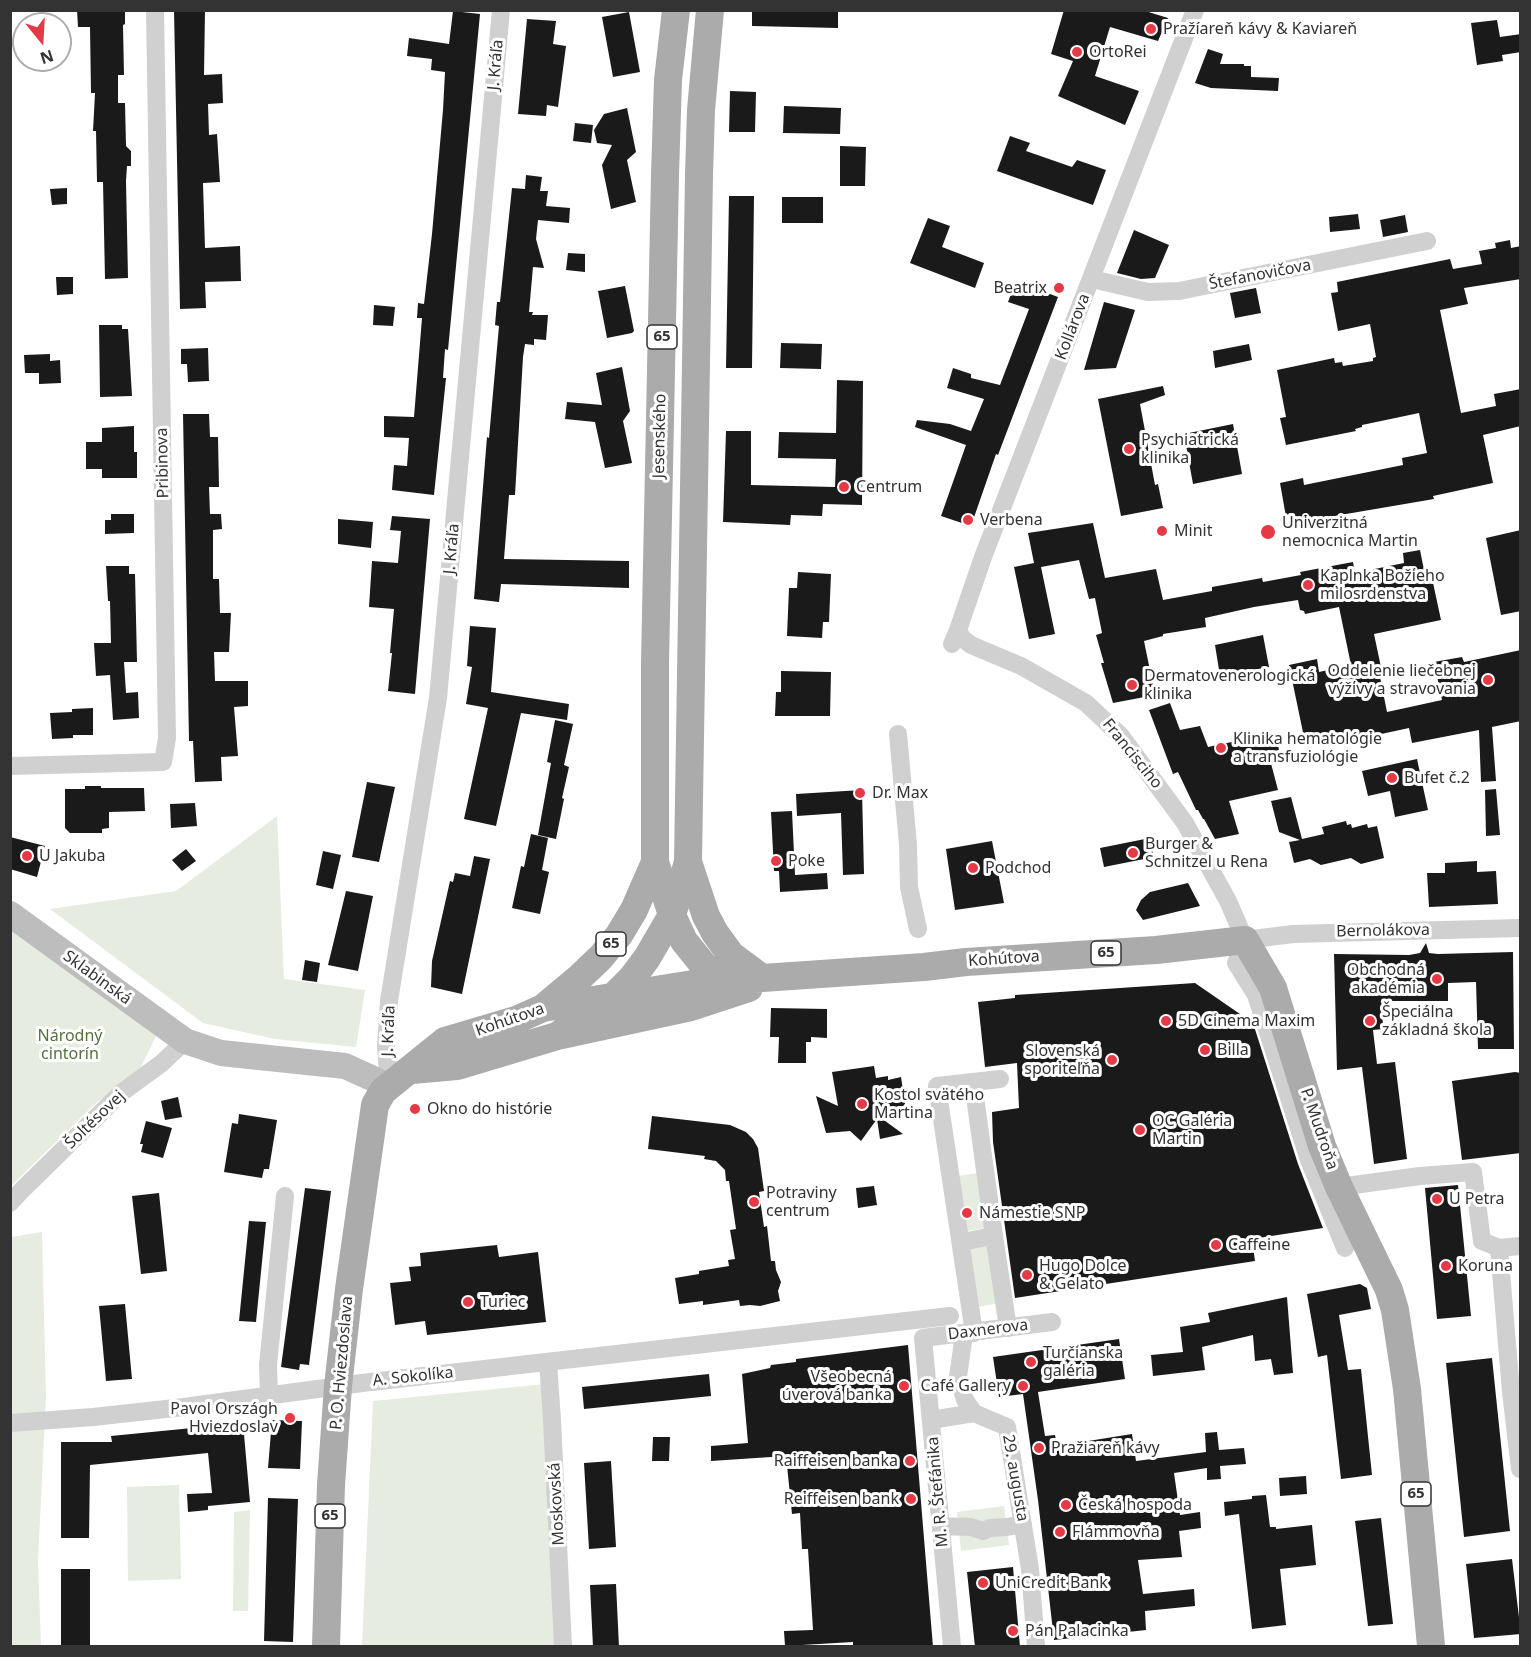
<!DOCTYPE html>
<meta charset="utf-8">
<style>
body{margin:0}
#map{position:relative;width:1531px;height:1657px;overflow:hidden;background:#fff;font-family:"Noto Sans",sans-serif}
canvas{display:block}
.frame{position:absolute;inset:0;border:12px solid #333;pointer-events:none}
.north{position:absolute;left:12px;top:12px;width:60px;height:60px;box-sizing:border-box;background:#fff;border:2px solid #adadad;border-radius:50%;rotate:162deg;font-size:16px;font-weight:700;line-height:24px;text-align:center;color:#333}
.north::after{content:'';display:block;margin:auto;width:21px;height:27px;background:#e63946;clip-path:polygon(50% 0,100% 100%,50% 72%,0 100%)}
</style>
<div id="map">
<canvas width="1531" height="1657"></canvas>
<div class="frame"></div>
<div class="north">N</div>
</div>
<script>
const g = document.querySelector('canvas').getContext('2d');
g.lineJoin = 'round';
function fill(path, color) {
  g.fillStyle = color;
  g.fill(path, 'evenodd');
}
function shape(rows) {
  const path = new Path2D();
  for (const r of rows) {
    path.moveTo(r[0], r[1]);
    for (let i = 2; i < r.length; i += 2) path.lineTo(r[i], r[i + 1]);
  }
  return path;
}
function strokePath(path, color, width, dash) {
  g.strokeStyle = color;
  g.lineWidth = width;
  g.lineCap = dash ? 'butt' : 'round';
  g.setLineDash(dash || []);
  g.stroke(path);
}
function write(font, color, halo, rows, align = 'center') {
  g.font = font + ' "Noto Sans",sans-serif';
  g.lineWidth = 6;
  g.setLineDash([]);
  g.textBaseline = 'middle';
  g.strokeStyle = halo;
  g.fillStyle = color;
  for (const [text, x, y, turn = 0] of rows) {
    g.save();
    g.translate(x, y);
    g.rotate((+turn || 0) * Math.PI / 180);
    g.textAlign = isNaN(turn) ? turn : align;
    if (halo) g.strokeText(text, 0, 0);
    g.fillText(text, 0, 0);
    g.restore();
  }
}
fill(shape([
 [277,816,284,979,365,990,356,1047,275,1039,203,1023,50,909,176,891],
 [11,927,157,1034,139,1071,96,1103,11,1186],
 [979,1173,987,1228,966,1231,958,1176],
 [42,1232,46,1397,38,1560,41,1646,11,1646,11,1237],
 [990,1246,999,1303,978,1307,969,1249],
 [546,1384,560,1646,362,1646,373,1401],
 [179,1485,181,1579,128,1581,127,1487],
 [1004,1506,1009,1545,961,1551,957,1512],
 [250,1510,248,1611,233,1611,234,1512]
]), '#e6ecdf');
fill(shape([
 [77,10,125,10,125,24,123,25,124,75,118,75,118,103,125,103,126,146,131,151,131,166,127,166,126,181,128,278,105,279,103,182,97,182,96,131,93,131,95,93,91,93,90,27,78,27],
 [174,10,205,10,204,75,222,74,223,103,208,104,209,135,217,134,220,182,203,183,205,248,240,246,241,281,205,282,206,308,180,309],
 [752,10,838,10,838,28,752,26],
 [1064,10,1142,10,1168,18,1158,41,1110,27,1095,76,1139,91,1125,125,1058,96,1073,61,1051,54],
 [453,11,480,14,448,350,445,349,443,378,446,378,434,495,392,490,394,465,407,466,409,438,384,437,384,416,414,417,422,318,417,318,418,303,424,304,432,234,443,110,445,72,431,70,432,59,407,56,409,38,449,44],
 [629,12,640,72,613,77,602,17],
 [527,19,556,21,553,44,566,46,558,107,547,105,546,116,518,114],
 [1497,20,1500,37,1521,34,1521,52,1502,55,1503,61,1477,65,1471,23],
 [1208,49,1223,54,1220,64,1244,64,1244,66,1251,66,1251,77,1279,78,1278,91,1211,88,1195,83],
 [730,91,756,92,755,132,729,132],
 [784,106,841,108,840,134,783,133],
 [627,108,636,152,627,160,636,202,611,209,602,165,612,145,597,143,594,130,604,114],
 [575,123,593,125,591,143,573,141],
 [1010,136,1030,143,1026,151,1072,167,1077,160,1106,170,1093,205,997,171],
 [840,146,866,147,865,186,840,186],
 [526,175,542,177,540,191,548,191,546,206,570,208,569,223,538,220,536,239,544,268,533,267,529,312,533,312,532,315,548,315,546,340,534,339,534,345,525,344,523,357,515,495,509,495,504,559,629,561,629,588,501,584,499,602,474,599,487,437,489,438,499,326,495,325,497,302,500,302,512,188,525,189],
 [67,188,67,204,52,205,50,189],
 [729,196,754,196,752,368,726,368],
 [782,197,823,197,823,223,782,223],
 [1358,214,1360,229,1330,232,1329,217],
 [1405,215,1408,232,1383,237,1380,220],
 [928,218,950,226,942,247,984,263,975,288,910,263],
 [1134,230,1169,245,1155,278,1141,279,1117,273],
 [1510,240,1511,248,1521,246,1521,279,1464,288,1468,304,1440,310,1461,413,1496,406,1494,394,1521,389,1521,426,1483,435,1493,483,1433,496,1434,499,1311,520,1311,523,1288,528,1280,483,1303,478,1304,485,1403,465,1402,458,1427,453,1419,413,1362,425,1362,427,1355,429,1356,431,1286,445,1280,418,1286,417,1277,370,1334,358,1335,363,1342,362,1343,366,1373,361,1373,358,1376,357,1370,324,1338,331,1331,293,1338,292,1337,282,1450,259,1453,269,1482,264,1479,251,1496,248,1495,243],
 [568,253,585,254,585,272,566,270],
 [56,277,73,277,73,294,57,295],
 [1016,281,1058,297,998,455,996,454,971,526,941,516,966,445,915,427,917,420,950,424,971,431,984,399,947,388,953,368,971,374,971,378,1000,385,1029,309,1008,302],
 [625,286,634,331,632,333,607,338,598,291],
 [1256,288,1261,313,1235,318,1230,293],
 [1104,302,1135,310,1116,368,1084,370],
 [374,305,395,307,393,326,373,325],
 [99,325,122,325,122,329,128,329,132,396,100,397],
 [781,343,822,344,821,369,780,368],
 [1249,344,1252,360,1215,368,1213,351],
 [208,348,209,381,188,382,187,364,181,364,181,349],
 [50,354,50,361,60,360,61,383,39,384,39,373,25,373,24,355],
 [622,367,630,411,623,421,632,463,605,468,595,422,565,419,567,402,602,405,596,373],
 [837,380,863,381,862,505,823,504,822,516,791,515,790,525,723,522,726,431,751,431,751,485,835,487,836,459,778,458,779,432,836,433],
 [1163,386,1165,395,1140,404,1155,485,1158,484,1163,508,1121,516,1098,399],
 [183,414,209,414,210,437,218,437,219,487,209,487,210,514,221,514,222,529,213,530,213,579,219,579,220,613,231,613,229,652,214,652,215,681,248,681,248,706,234,707,238,756,221,757,222,781,195,782,193,741,189,741],
 [1233,424,1242,474,1193,484,1184,434],
 [134,426,134,452,137,452,137,478,102,478,102,469,86,469,86,442,102,442,102,428],
 [111,514,134,514,134,533,105,534,105,520,111,520],
 [392,516,430,519,415,694,388,691,392,653,390,653,394,609,369,607,372,561,398,563,401,531,390,530],
 [338,519,373,522,371,548,338,544],
 [1093,523,1105,578,1156,569,1163,600,1212,591,1212,587,1262,578,1263,582,1301,575,1300,572,1353,562,1355,573,1404,563,1403,553,1420,550,1426,580,1432,578,1441,620,1374,634,1382,672,1379,672,1387,712,1442,700,1434,662,1462,657,1464,662,1521,650,1521,721,1492,727,1496,781,1481,782,1479,730,1412,743,1409,728,1358,739,1356,732,1305,742,1289,665,1317,659,1319,672,1351,665,1339,607,1305,614,1304,611,1300,610,1298,600,1254,607,1205,618,1206,627,1163,634,1163,636,1144,641,1155,695,1113,703,1101,663,1104,663,1096,635,1102,633,1095,598,1089,599,1079,560,1041,567,1055,634,1029,639,1014,567,1034,563,1028,533],
 [1521,530,1521,611,1501,615,1486,538],
 [106,566,129,566,129,574,135,574,137,662,124,662,126,693,138,692,139,718,113,720,110,675,96,676,94,643,111,643,110,601,108,601],
 [798,572,831,574,829,622,823,622,822,638,787,636,789,588,797,588],
 [470,626,496,628,491,692,569,704,567,720,521,713,496,826,464,819,488,708,466,704,472,667,467,666],
 [1263,635,1269,667,1220,676,1215,645],
 [781,671,831,672,830,716,775,716,776,692,781,692],
 [1170,703,1180,730,1200,726,1208,747,1265,735,1266,739,1276,736,1279,750,1268,752,1278,790,1229,801,1239,834,1215,839,1204,819,1203,819,1198,810,1196,810,1178,772,1173,774,1149,710],
 [93,708,93,735,73,735,73,738,52,739,50,713,72,712,72,709],
 [555,720,573,724,564,765,569,767,562,798,564,799,556,839,538,835,551,763,547,762],
 [1417,759,1428,810,1395,817,1390,791,1368,796,1362,771],
 [367,782,395,787,379,862,352,857],
 [85,786,101,786,101,788,144,788,145,811,109,812,109,828,102,829,102,833,70,833,65,828,65,789,85,789],
 [1496,789,1500,835,1486,836,1485,790],
 [862,790,864,874,843,875,841,813,797,816,796,794],
 [1291,797,1302,839,1324,834,1322,827,1346,821,1347,825,1351,824,1352,828,1367,824,1368,828,1377,826,1384,858,1361,864,1351,858,1321,865,1310,859,1294,863,1289,842,1300,840,1279,832,1271,801],
 [195,803,197,826,171,828,170,804],
 [792,811,795,875,827,873,828,889,780,892,779,871,774,871,771,812],
 [531,834,548,838,542,870,549,872,540,914,512,908,521,866,524,867],
 [10,837,45,846,37,877,10,869],
 [1150,838,1154,857,1104,867,1100,848],
 [992,841,1004,903,955,910,946,849],
 [186,849,196,861,182,871,172,860],
 [323,851,341,855,333,889,316,885],
 [474,856,490,859,462,994,431,987,432,961,450,881,453,882,455,873,470,876],
 [1477,861,1477,872,1496,871,1498,904,1429,907,1427,873,1445,873,1445,863],
 [1188,883,1200,906,1143,920,1136,910,1141,900,1150,892],
 [346,891,373,896,358,971,328,965],
 [1426,943,1429,953,1438,954,1513,952,1514,1049,1478,1049,1476,982,1448,983,1448,1001,1382,1001,1383,1029,1373,1030,1377,1064,1395,1062,1407,1159,1374,1164,1362,1067,1337,1070,1334,954,1409,955,1420,953],
 [305,960,320,963,317,982,302,980],
 [1195,983,1253,1023,1298,1164,1323,1228,1252,1239,1255,1261,1015,1298,993,1142,992,1112,1019,1108,1017,1063,985,1067,978,1002,1015,998,1015,995],
 [771,1008,827,1009,827,1038,811,1037,811,1042,806,1042,806,1063,778,1063,779,1037,770,1037],
 [874,1066,876,1078,888,1076,888,1080,901,1077,906,1110,877,1115,903,1134,880,1139,877,1119,861,1141,850,1131,826,1133,816,1096,838,1106,832,1072],
 [1515,1072,1521,1073,1521,1153,1462,1160,1452,1081],
 [178,1097,182,1117,165,1120,161,1101],
 [239,1114,277,1120,269,1169,264,1169,262,1178,224,1172,232,1123,238,1124],
 [652,1116,730,1125,746,1132,753,1139,758,1148,764,1191,759,1192,764,1227,767,1226,771,1261,775,1261,776,1270,781,1282,778,1291,780,1301,760,1306,750,1305,740,1306,739,1300,703,1305,703,1301,679,1304,675,1278,699,1274,699,1271,729,1266,728,1260,735,1259,730,1230,736,1229,729,1181,726,1181,725,1170,716,1161,704,1159,705,1156,648,1149],
 [146,1121,172,1128,163,1158,141,1152,143,1144,140,1144],
 [1458,1185,1471,1316,1437,1319,1425,1188],
 [874,1186,877,1205,858,1208,856,1188],
 [305,1188,331,1191,309,1365,300,1364,299,1370,281,1367],
 [159,1193,167,1271,141,1274,132,1196],
 [249,1221,266,1222,256,1322,239,1321],
 [497,1245,499,1257,538,1252,546,1322,427,1335,425,1321,395,1325,390,1283,411,1281,409,1267,421,1266,420,1253],
 [1360,1284,1367,1288,1371,1309,1339,1315,1348,1370,1361,1369,1372,1475,1341,1479,1327,1355,1318,1357,1307,1294],
 [1287,1297,1293,1373,1274,1375,1271,1359,1255,1361,1253,1335,1202,1347,1205,1370,1153,1376,1151,1355,1183,1352,1180,1327,1210,1322,1208,1313],
 [125,1304,132,1379,106,1381,99,1306],
 [1119,1339,1125,1379,1038,1392,1045,1436,1055,1435,1057,1446,1132,1434,1136,1461,1206,1452,1205,1433,1217,1432,1219,1450,1244,1448,1246,1464,1220,1466,1221,1479,1207,1480,1207,1468,1174,1473,1180,1515,1200,1512,1201,1528,1179,1531,1182,1557,1138,1560,1143,1594,1194,1589,1195,1606,1145,1611,1146,1630,1054,1640,1038,1500,1023,1394,999,1397,993,1357],
 [908,1345,933,1647,853,1647,853,1642,785,1646,784,1631,813,1630,808,1549,802,1549,800,1513,792,1514,786,1456,711,1461,711,1446,748,1443,742,1374,770,1368,771,1365,796,1362,796,1359],
 [1492,1358,1510,1531,1464,1537,1446,1363],
 [709,1374,711,1396,584,1409,582,1387],
 [272,1420,302,1421,300,1469,268,1468],
 [243,1423,250,1502,208,1506,208,1510,188,1512,187,1494,212,1493,208,1453,90,1465,89,1538,61,1538,61,1442,112,1442,111,1436],
 [653,1437,670,1437,669,1461,652,1461],
 [611,1461,616,1547,589,1549,584,1463],
 [1306,1476,1307,1494,1280,1496,1279,1478],
 [1266,1495,1270,1527,1276,1527,1276,1529,1312,1525,1316,1565,1280,1569,1286,1625,1252,1629,1239,1514,1225,1516,1224,1502,1252,1499,1252,1496],
 [268,1498,298,1499,293,1642,264,1641],
 [1381,1518,1393,1624,1368,1626,1355,1521],
 [1512,1559,1521,1634,1474,1638,1466,1564],
 [1013,1567,1020,1647,975,1647,967,1572],
 [61,1569,90,1569,90,1647,61,1646],
 [616,1584,619,1647,593,1647,590,1585]
]), '#1a1a1a');
strokePath(shape([
 [1092,279,1148,292,1179,291,1427,241],
 [958,630,962,638,971,645,1021,666,1086,703,1121,736,1185,823,1228,901,1245,940],
 [952,644,958,630,983,557,1195,10],
 [898,734,908,845,909,887,918,929],
 [10,766,163,762,167,738,155,10],
 [1245,940,1236,963,1256,995,1309,1160,1345,1248],
 [1245,940,1293,934,1520,928],
 [973,1082,994,1236],
 [389,1086,386,1046,389,1001,438,698,501,10],
 [1339,1187,1420,1176,1473,1172,1482,1241,1499,1248,1520,1246],
 [10,1203,22,1190,121,1093,162,1063,185,1041],
 [961,1242,994,1236,1008,1328],
 [1499,1248,1511,1392,1520,1469],
 [974,1333,937,1086,1000,1079],
 [964,1334,958,1377,965,1400,974,1413,1007,1427,1030,1569,1036,1646],
 [548,1362,552,1420,563,1646],
 [269,1396,268,1365,285,1196],
 [931,1420,974,1413],
 [10,1423,93,1417,184,1407,362,1383,950,1316],
 [941,1526,971,1527,983,1531,990,1528,1007,1527,1023,1524],
 [952,1646,923,1338,1052,1322]
]), '#d0d0d0', 18);
strokePath(shape([
 [10,914,185,1041,221,1053,345,1066,389,1086]
]), '#bdbdbd', 26);
strokePath(shape([
 [676,10,668,80,665,175,655,663,655,862,672,915,684,941,705,967,730,983],
 [688,862,706,916,715,933,731,955,762,978],
 [543,1008,580,977,601,957,619,935,634,910,655,862],
 [557,1036,596,1010,613,997,632,978,647,958,672,915,688,862,699,175,701,110,710,10],
 [412,1070,457,1066,557,1036,691,1007,749,988],
 [326,1646,331,1485,338,1386,349,1289,375,1105,383,1091,445,1041,516,1020,543,1008,724,979,762,978,924,967,966,962,1156,950,1245,940,1273,988,1322,1146,1339,1187,1389,1290,1395,1310,1407,1389,1431,1646]
]), '#ababab', 28);
for (const [x, y, r, color] of [
 [1151,29,6,"#e63946"],
 [1077,52,6,"#e63946"],
 [1059,288,6,"#e63946"],
 [1129,449,6,"#e63946"],
 [844,487,6,"#e63946"],
 [968,520,6,"#e63946"],
 [1162,531,6,"#e63946"],
 [1268,532,8,"#e63946"],
 [1308,585,6,"#e63946"],
 [1488,680,6,"#e63946"],
 [1132,685,6,"#e63946"],
 [1221,748,6,"#e63946"],
 [1392,778,6,"#e63946"],
 [860,793,6,"#e63946"],
 [1133,853,6,"#e63946"],
 [27,856,6,"#e63946"],
 [776,861,6,"#e63946"],
 [973,868,6,"#e63946"],
 [1437,979,6,"#e63946"],
 [1166,1021,6,"#e63946"],
 [1370,1021,6,"#e63946"],
 [1205,1050,6,"#e63946"],
 [1112,1060,6,"#e63946"],
 [862,1104,6,"#e63946"],
 [415,1109,6,"#e63946"],
 [1140,1130,6,"#e63946"],
 [1437,1199,6,"#e63946"],
 [754,1202,6,"#e63946"],
 [967,1213,6,"#e63946"],
 [1216,1245,6,"#e63946"],
 [1446,1266,6,"#e63946"],
 [1027,1275,6,"#e63946"],
 [468,1302,6,"#e63946"],
 [1031,1362,6,"#e63946"],
 [904,1386,6,"#e63946"],
 [1023,1386,6,"#e63946"],
 [290,1418,6,"#e63946"],
 [1039,1448,6,"#e63946"],
 [910,1461,6,"#e63946"],
 [911,1499,6,"#e63946"],
 [1066,1505,6,"#e63946"],
 [1060,1532,6,"#e63946"],
 [983,1583,6,"#e63946"],
 [1013,1631,6,"#e63946"]
]) {
  const dot = new Path2D();
  dot.arc(x, y, r, 0, 2 * Math.PI);
  g.fillStyle = color;
  g.fill(dot);
  strokePath(dot, '#fff', 2);
}
for (const [x, y, w] of [
 [662,337,30],
 [611,944,30],
 [1106,953,30],
 [1416,1494,30],
 [330,1516,30]
]) {
  const box = new Path2D();
  box.roundRect(x - w / 2, y - 12, w, 24, 4.5);
  g.fillStyle = '#fff';
  g.fill(box);
  strokePath(box, '#333', 1.5);
}
write('bold 15px', '#333', null, [
 ["65",662,337],
 ["65",611,944],
 ["65",1106,953],
 ["65",1416,1494],
 ["65",330,1516]
]);
write('16px', '#333', '#fff', [
 ["Pražíareň kávy & Kaviareň",1163,29],
 ["OrtoRei",1089,52],
 ["Beatrix",1047,288,"right"],
 ["Psychiatrická",1141,440],
 ["klinika",1141,458],
 ["Centrum",856,487],
 ["Verbena",980,520],
 ["Univerzitná",1282,523],
 ["nemocnica Martin",1282,541],
 ["Minit",1174,531],
 ["Kaplnka Božieho",1320,576],
 ["milosrdenstva",1320,594],
 ["Oddelenie liečebnej",1476,671,"right"],
 ["výživy a stravovania",1476,689,"right"],
 ["Dermatovenerologická",1144,676],
 ["klinika",1144,694],
 ["Klinika hematológie",1233,739],
 ["a transfuziológie",1233,757],
 ["Bufet č.2",1404,778],
 ["Dr. Max",872,793],
 ["Burger &",1145,844],
 ["Schnitzel u Rena",1145,862],
 ["U Jakuba",39,856],
 ["Poke",788,861],
 ["Podchod",985,868],
 ["Obchodná",1425,970,"right"],
 ["akadémia",1425,988,"right"],
 ["Špeciálna",1382,1012],
 ["základná škola",1382,1030],
 ["5D Cinema Maxim",1178,1021],
 ["Billa",1217,1050],
 ["Slovenská",1100,1051,"right"],
 ["sporiteľňa",1100,1069,"right"],
 ["Kostol svätého",874,1095],
 ["Martina",874,1113],
 ["Okno do histórie",427,1109],
 ["OC Galéria",1152,1121],
 ["Martin",1152,1139],
 ["Potraviny",766,1193],
 ["centrum",766,1211],
 ["U Petra",1449,1199],
 ["Námestie SNP",979,1213],
 ["Caffeine",1228,1245],
 ["Hugo Dolce",1039,1266],
 ["& Gelato",1039,1284],
 ["Koruna",1458,1266],
 ["Turiec",480,1302],
 ["Turčianska",1043,1353],
 ["galéria",1043,1371],
 ["Všeobecná",892,1377,"right"],
 ["úverová banka",892,1395,"right"],
 ["Café Gallery",1011,1386,"right"],
 ["Pavol Országh",278,1409,"right"],
 ["Hviezdoslav",278,1427,"right"],
 ["Pražiareň kávy",1051,1448],
 ["Raiffeisen banka",898,1461,"right"],
 ["Reiffeisen bank",899,1499,"right"],
 ["Česká hospoda",1078,1505],
 ["Flámmovňa",1072,1532],
 ["UniCredit Bank",995,1583],
 ["Pán Palacinka",1025,1631]
], 'left');
write('16px', '#333', '#fff', [
 ["J. Kráľa",496,65,-85],
 ["Štefanovičova",1260,275,-11],
 ["Kollárova",1073,327,-69],
 ["Jesenského",660,436,-89],
 ["Pribinova",163,463,-91],
 ["J. Kráľa",452,549,-85],
 ["Francisciho",1132,754,51],
 ["Bernolákova",1383,931,-1],
 ["Kohútova",1004,959,-4],
 ["Sklabinská",97,978,36],
 ["Kohútova",510,1020,-19],
 ["J. Kráľa",389,1031,-88],
 ["Šoltésovej",95,1120,-44],
 ["P. Mudroňa",1319,1129,71],
 ["Daxnerova",988,1330,-7],
 ["P. O. Hviezdoslava",342,1363,-85],
 ["A. Sokolíka",413,1377,-6],
 ["29. augusta",1015,1478,80],
 ["M. R. Štefánika",938,1492,-95],
 ["Moskovská",557,1504,-93]
]);
write('16px', '#56703f', '#fff', [
 ["Národný",70,1036],
 ["cintorín",70,1054]
]);
</script>
